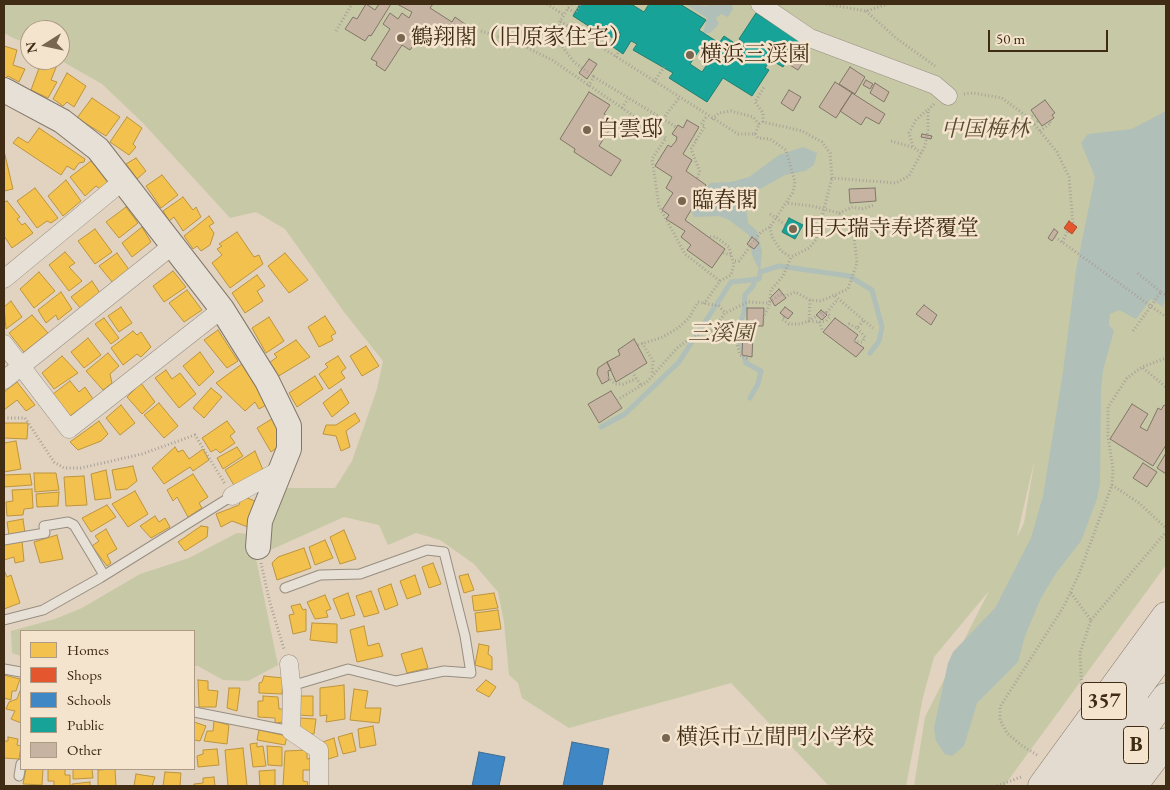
<!DOCTYPE html>
<meta charset="utf-8">
<style>
body{margin:0}
#map{position:relative;width:1170px;height:790px;overflow:hidden;background:#e1d3c0;font-family:"EB Garamond",serif}
canvas{display:block}
.frame{position:absolute;inset:0;border:5px solid #402c14;pointer-events:none}
.legend{position:absolute;left:20px;top:630px;width:175px;height:140px;box-sizing:border-box;background:#f4e4ce;border:1px solid #ac9a84;margin:0;padding:6px 9px;list-style:none;font-size:15px;color:#402c14}
.legend li{display:flex;align-items:center;gap:10px;height:25px}
.legend b{width:25px;border:1px solid #ac9a84}
.north{position:absolute;left:20px;top:20px;width:50px;height:50px;box-sizing:border-box;background:#f4e4ce;border:1px solid #ac9a84;border-radius:50%;rotate:260deg;font-size:14px;font-weight:700;line-height:20px;text-align:center;color:#402c14}
.north::after{content:'';display:block;margin:auto;width:18px;height:22px;background:#786650;clip-path:polygon(50% 0,100% 100%,50% 72%,0 100%)}
.scale{position:absolute;left:988px;top:30px;width:120px;height:22px;box-sizing:border-box;border:2px solid #402c14;border-top:0;padding-left:6px;font-size:15px;line-height:18px;white-space:nowrap;color:#402c14;-webkit-text-stroke:4px #f4e4ce;paint-order:stroke}
</style>
<div id="map">
<canvas width="1170" height="790"></canvas>
<div class="frame"></div>
<ul class="legend">
<li><b style="height:14px;background:#f2c14e"></b>Homes</li>
<li><b style="height:14px;background:#e4572e"></b>Shops</li>
<li><b style="height:14px;background:#3f88c5"></b>Schools</li>
<li><b style="height:14px;background:#17a398"></b>Public</li>
<li><b style="height:14px;background:#c7b3a2"></b>Other</li>
</ul>
<div class="north">N</div>
<div class="scale">50 m</div>
</div>
<script>
const g = document.querySelector('canvas').getContext('2d');
g.lineJoin = 'round';
function fill(path, color) {
  g.fillStyle = color;
  g.fill(path, 'evenodd');
}
function shape(rows) {
  const path = new Path2D();
  for (const r of rows) {
    path.moveTo(r[0], r[1]);
    for (let i = 2; i < r.length; i += 2) path.lineTo(r[i], r[i + 1]);
  }
  return path;
}
function strokePath(path, color, width, dash) {
  g.strokeStyle = color;
  g.lineWidth = width;
  g.lineCap = dash ? 'butt' : 'round';
  g.setLineDash(dash || []);
  g.stroke(path);
}
function write(font, color, halo, rows, align = 'center') {
  g.font = font + ' "EB Garamond","Noto Serif JP",serif';
  g.lineWidth = 5;
  g.setLineDash([]);
  g.textBaseline = 'middle';
  g.strokeStyle = halo;
  g.fillStyle = color;
  for (const [text, x, y, turn = 0] of rows) {
    g.save();
    g.translate(x, y);
    g.rotate((+turn || 0) * Math.PI / 180);
    g.textAlign = isNaN(turn) ? turn : align;
    if (halo) g.strokeText(text, 0, 0);
    g.fillText(text, 0, 0);
    g.restore();
  }
}
fill(shape([
 [4,4,1166,4,1166,565,1004,786,914,786,925,717,989,591,934,657,923,697,906,786,829,786,731,683,569,728,522,698,518,683,509,675,504,622,498,592,474,564,440,540,416,533,388,545,379,525,344,517,268,551,268,530,284,488,335,488,352,461,377,389,383,361,344,312,285,229,256,212,230,218,143,123,102,84,60,60,60,30,30,30,30,43,15,39,4,33],
 [1035,458,1024,523,1017,537,1017,536],
 [237,533,251,534,278,665,248,681,223,680,198,666,194,666,194,631,21,631,21,656,12,653,11,631,55,619,82,608,140,574,189,558]
]), '#c7c8a6');
fill(shape([
 [685,4,708,6,709,4,732,4,733,9,728,17,721,14,716,18,719,24,710,33,703,33,707,18],
 [1166,111,1166,296,1163,307,1151,299,1136,319,1119,310,1110,314,1109,325,1114,331,1103,370,1101,390,1100,483,1097,499,1081,541,1056,573,1041,598,1025,636,1018,662,977,703,964,746,952,756,945,754,936,741,934,728,948,663,953,652,995,608,1031,538,1043,496,1063,372,1076,270,1095,177,1081,143,1088,134,1132,129],
 [803,147,817,153,814,165,805,171,785,175,760,189,751,196,746,207,748,223,757,231,762,251,760,272,752,255,749,235,729,220,719,216,694,217,691,210,710,183,731,182,749,177,779,155]
]), '#b0bfb8');
const homes = shape([
 [4,46,17,50,13,65,25,69,19,82,8,76,4,80,4,46],
 [42,60,57,65,51,80,57,82,48,98,31,90,42,60],
 [67,73,86,86,74,107,67,102,63,106,53,99,67,73],
 [92,98,120,117,106,136,77,118,92,98],
 [127,117,142,128,133,144,136,147,129,155,110,142,127,117],
 [39,128,85,159,84,162,79,163,74,170,67,166,61,175,13,143,18,137,28,143,39,128],
 [5,155,13,189,4,191,4,156,5,155],
 [136,158,146,171,137,179,126,164,136,158],
 [91,161,109,182,100,189,96,186,85,196,70,177,91,161],
 [162,175,178,195,161,208,146,186,162,175],
 [66,180,81,201,63,216,48,196,66,180],
 [35,188,58,218,51,223,47,221,37,228,17,201,35,188],
 [183,197,193,210,196,207,201,217,183,231,174,217,169,221,163,211,183,197],
 [7,201,20,217,17,219,22,225,25,223,33,233,12,248,4,236,4,202,7,201],
 [126,207,138,223,119,238,106,222,126,207],
 [209,216,214,223,209,226,214,233,210,245,201,251,197,246,193,249,184,236,209,216],
 [142,227,151,242,132,257,122,243,142,227],
 [95,229,112,252,95,264,78,241,95,229],
 [237,232,254,257,259,255,263,264,230,288,212,263,222,255,217,249,222,246,219,244,237,232],
 [65,252,75,263,69,267,82,281,69,291,49,265,65,252],
 [117,253,130,271,113,283,99,266,117,253],
 [285,253,308,280,289,293,268,266,285,253],
 [173,271,186,287,164,302,153,286,173,271],
 [39,272,55,291,34,308,20,289,39,272],
 [257,275,265,286,257,291,263,301,245,313,232,293,257,275],
 [92,281,100,293,81,309,71,297,92,281],
 [187,290,202,310,184,322,169,303,187,290],
 [61,292,72,309,58,320,56,315,46,323,38,310,61,292],
 [11,301,22,317,6,329,4,307,11,301],
 [121,307,132,323,119,332,108,316,121,307],
 [32,315,48,333,24,352,9,333,32,315],
 [325,316,336,333,331,336,333,340,319,347,308,327,325,316],
 [269,317,284,341,266,353,252,328,269,317],
 [104,318,119,338,111,344,95,324,104,318],
 [218,330,238,361,227,368,204,340,218,330],
 [133,331,137,335,141,332,151,347,141,357,137,354,123,365,111,348,133,331],
 [88,338,101,355,84,368,71,352,88,338],
 [296,340,310,357,277,377,269,363,277,357,274,354,296,340],
 [366,346,379,366,362,376,350,356,366,346],
 [200,352,214,372,199,386,183,366,200,352],
 [108,353,119,366,110,374,112,383,103,390,86,371,108,353],
 [62,356,78,373,54,389,42,373,62,356],
 [338,356,346,368,341,372,345,378,329,389,319,374,328,367,325,364,338,356],
 [242,364,268,404,259,409,255,402,245,411,216,383,242,364],
 [166,370,172,379,180,373,196,394,179,408,155,378,166,370],
 [315,376,323,389,297,407,289,393,315,376],
 [70,381,79,392,85,387,93,399,70,416,53,394,70,381],
 [17,382,35,405,26,411,17,400,4,410,4,392,17,382],
 [141,383,155,402,142,414,127,397,141,383],
 [211,388,222,397,204,418,193,408,211,388],
 [341,389,349,403,332,417,323,403,341,389],
 [159,403,178,426,164,438,144,415,159,403],
 [121,405,135,423,120,435,106,418,121,405],
 [355,413,360,421,346,431,350,447,341,451,336,436,323,434,326,425,336,425,355,413],
 [275,417,282,434,279,446,271,452,257,428,275,417],
 [99,421,108,434,101,441,78,450,70,442,99,421],
 [227,421,235,432,230,436,235,443,220,453,216,449,211,452,202,438,227,421],
 [4,423,28,423,27,439,4,438,4,423],
 [16,441,21,469,4,472,4,443,16,441],
 [175,447,178,452,183,450,189,459,203,449,209,460,193,471,190,467,164,484,152,468,175,447],
 [237,447,243,456,223,469,217,458,237,447],
 [255,451,263,470,235,487,225,470,255,451],
 [133,466,137,481,127,489,116,490,112,470,133,466],
 [106,470,111,498,95,500,91,474,106,470],
 [34,473,56,473,59,490,35,492,34,473],
 [30,474,32,485,4,487,4,475,30,474],
 [193,474,208,497,199,503,202,508,188,517,177,497,173,501,167,490,193,474],
 [84,476,87,505,66,506,64,477,84,476],
 [32,489,33,508,24,509,23,515,7,516,6,502,13,501,12,490,32,489],
 [135,491,148,514,128,527,112,504,135,491],
 [59,492,58,506,37,507,36,494,59,492],
 [242,496,255,501,248,527,232,521,221,527,216,514,239,505,242,496],
 [107,505,116,517,91,532,82,518,107,505],
 [155,516,159,522,165,518,170,527,151,538,140,526,155,516],
 [23,519,25,533,9,535,7,522,23,519],
 [201,526,208,527,207,537,185,551,178,542,201,526],
 [106,529,117,549,107,555,111,563,107,566,92,546,99,541,95,536,106,529],
 [344,530,356,559,340,564,330,537,344,530],
 [57,535,63,559,40,563,34,542,57,535],
 [325,540,333,558,315,565,309,547,325,540],
 [22,541,24,561,15,563,14,557,4,560,4,544,22,541],
 [304,548,311,568,277,580,272,563,278,557,304,548],
 [433,563,441,584,429,588,422,567,433,563],
 [4,570,7,577,11,575,20,603,4,609,4,570],
 [468,574,474,590,464,593,459,576,468,574],
 [415,575,421,594,407,599,400,581,415,575],
 [391,584,398,605,385,610,378,589,391,584],
 [371,591,379,613,364,617,356,596,371,591],
 [348,593,355,615,341,619,333,599,348,593],
 [494,593,498,608,474,611,472,596,494,593],
 [325,595,331,609,326,611,328,617,315,619,307,602,325,595],
 [300,604,303,610,306,609,306,631,293,634,289,615,294,614,291,606,300,604],
 [498,610,501,629,477,632,475,613,498,610],
 [312,623,337,624,337,643,310,640,312,623],
 [364,626,368,646,379,643,383,656,357,662,350,630,364,626],
 [479,644,489,646,488,654,492,657,492,670,475,665,479,644],
 [422,648,428,668,407,673,401,654,422,648],
 [4,675,20,679,16,691,12,691,11,700,4,698,4,675],
 [264,676,283,678,282,694,259,693,259,683,262,682,264,676],
 [198,680,208,681,208,690,218,691,216,707,199,707,198,680],
 [486,680,496,687,489,697,476,690,486,680],
 [344,685,345,719,326,722,327,715,320,716,320,688,344,685],
 [21,688,21,723,11,719,15,711,6,709,9,702,17,699,21,688],
 [229,688,240,688,237,711,227,708,229,688],
 [354,689,368,691,365,708,381,708,379,723,350,720,354,689],
 [263,696,278,697,279,709,286,709,284,722,275,723,275,718,258,717,258,701,263,701,263,696],
 [299,696,313,696,313,716,298,715,299,696],
 [300,718,316,719,314,734,299,732,300,718],
 [214,721,229,725,227,744,204,741,207,731,213,731,214,721],
 [194,722,206,726,200,741,194,740,194,722],
 [373,726,376,745,360,748,358,729,373,726],
 [259,730,287,736,285,745,257,740,259,730],
 [352,733,356,751,343,754,338,737,352,733],
 [8,737,18,739,17,745,21,746,19,759,4,758,4,741,8,741,8,737],
 [334,738,338,756,325,760,320,743,334,738],
 [257,743,257,747,263,746,266,766,253,767,250,744,257,743],
 [267,746,282,747,282,766,268,765,267,746],
 [243,748,247,786,228,786,225,750,243,748],
 [217,749,219,765,198,767,197,756,203,754,203,750,217,749],
 [307,750,307,759,313,758,311,770,303,770,303,781,308,782,307,786,283,786,285,751,307,750],
 [26,769,43,769,42,785,23,784,26,769],
 [48,769,65,769,65,775,70,775,70,786,54,786,54,781,48,781,48,769],
 [73,769,92,769,93,778,73,779,73,769],
 [115,769,116,786,98,786,98,770,115,769],
 [275,770,275,786,260,786,259,771,275,770],
 [165,772,181,773,180,786,163,786,165,772],
 [136,774,155,777,152,786,134,786,136,774],
 [214,777,215,786,194,786,194,784,203,783,203,778,214,777],
 [90,782,90,786,72,786,72,784,90,782]
]);
fill(homes, '#f2c14e');
strokePath(homes, '#bd943d', 1);
const shops = shape([
 [1069,221,1077,227,1072,234,1064,228,1069,221]
]);
fill(shops, '#e4572e');
strokePath(shops, '#b34a26', 1);
const schools = shape([
 [572,742,609,749,602,786,563,786,572,742],
 [479,752,505,757,499,786,472,786,479,752]
]);
fill(schools, '#3f88c5');
strokePath(schools, '#3f6c90', 1);
const public = shape([
 [580,4,631,4,644,12,649,4,680,4,706,20,699,30,719,43,724,36,739,46,742,41,739,39,756,13,800,41,783,67,771,60,765,68,769,70,752,96,723,78,707,102,669,78,673,73,633,50,637,44,631,41,623,54,613,47,621,34,618,32,614,39,606,33,604,36,573,16,580,4],
 [702,46,714,54,702,72,690,64,702,46],
 [789,218,803,225,795,239,782,232,789,218]
]);
fill(public, '#17a398');
strokePath(public, '#237f70', 1);
strokePath(shape([
 [750,398,758,384,761,371,746,363,739,336,740,323,744,313,745,295,753,286,755,279],
 [601,427,625,414,679,362,731,282,759,279,760,272,779,266,849,276,872,290,882,327,879,341,870,353]
]), '#b0bfb8', 5);
const building = shape([
 [366,4,375,10,379,4,391,4,371,36,369,35,365,41,345,29,353,17,357,19,366,4],
 [397,4,433,4,430,8,452,22,455,17,472,29,463,44,448,35,443,42,424,29,410,50,402,45,385,71,376,65,377,62,371,59,390,29,383,24,390,13,398,19,402,13,409,18,412,12,397,4],
 [800,46,810,52,798,70,788,64,800,46],
 [589,59,597,64,587,79,579,73,589,59],
 [850,67,865,77,855,94,839,84,850,67],
 [866,80,873,84,870,89,863,85,866,80],
 [835,82,852,93,836,118,819,107,835,82],
 [875,83,889,92,884,102,870,93,875,83],
 [789,90,801,97,793,111,781,103,789,90],
 [589,92,610,105,604,114,615,121,599,146,621,160,611,176,574,152,575,149,560,139,589,92],
 [852,93,885,114,879,124,866,117,861,125,840,111,852,93],
 [1045,100,1055,113,1052,115,1054,118,1042,126,1031,110,1045,100],
 [687,120,699,127,683,154,692,160,686,171,706,185,685,220,725,249,712,268,687,250,691,245,681,237,685,231,666,219,669,215,662,210,673,193,666,188,672,177,655,166,668,145,671,147,676,141,677,137,672,134,678,125,683,128,687,120],
 [922,134,932,136,931,139,921,137,922,134],
 [875,188,876,201,850,203,849,189,875,188],
 [1054,229,1058,232,1052,241,1048,238,1054,229],
 [752,237,759,243,754,249,747,244,752,237],
 [779,289,786,298,775,306,770,298,779,289],
 [924,305,937,315,931,325,916,314,924,305],
 [785,307,793,313,788,319,780,313,785,307],
 [747,308,764,308,763,326,752,326,752,329,747,329,747,308],
 [821,310,827,315,822,320,816,315,821,310],
 [835,318,858,335,854,341,864,348,856,357,823,332,835,318],
 [743,333,753,335,752,357,742,355,743,333],
 [634,339,647,363,616,382,607,362,620,355,618,350,634,339],
 [607,362,611,370,608,371,609,380,602,384,597,374,598,368,607,362],
 [611,391,622,408,599,423,588,404,611,391],
 [1132,404,1148,414,1140,427,1147,431,1158,408,1161,410,1164,405,1166,406,1166,445,1153,466,1110,439,1132,404],
 [1166,453,1166,474,1157,468,1166,453],
 [1143,463,1157,472,1147,487,1133,478,1143,463]
]);
fill(building, '#c7b3a2');
strokePath(building, '#817769', 1);
const lane = shape([
 [4,540,45,533,44,526,68,522,74,525,104,575],
 [285,588,320,575,360,574,427,550,444,552,465,636,471,673,444,671,396,681,348,669,291,686],
 [4,620,43,610,100,578,232,496],
 [4,669,21,672],
 [194,712,291,731],
 [19,776,21,764]
]);
const street = shape([
 [760,4,810,38,935,85,948,96],
 [4,279,124,180],
 [4,344,69,429,222,309],
 [4,380,173,245],
 [232,496,282,469],
 [289,664,292,692,291,731,319,750,319,786]
]);
const secondary = shape([
 [4,90,62,121,98,149,222,309,267,381,289,426,289,449,260,521,258,547]
]);
const highway = shape([
 [1119,713,1166,649],
 [1042,786,1166,616],
 [1072,786,1134,700],
 [1101,786,1166,697],
 [1133,786,1166,742]
]);
strokePath(lane, '#988e80', 11);
strokePath(street, '#988e80', 19);
strokePath(secondary, '#817769', 26);
strokePath(highway, '#817769', 29);
strokePath(shape([
 [369,4,370,7],
 [547,4,564,15],
 [571,4,560,21,738,134,755,134,759,124,763,122,802,131,822,142,830,153,832,178,896,183,909,176,925,146,928,130,928,110,935,103],
 [826,4,866,11,888,4],
 [568,8,575,13,580,4],
 [866,11,896,38,935,66],
 [560,21,557,40,574,62,594,77],
 [336,31,352,4],
 [481,31,520,44,552,60,666,138,652,159,659,206,685,254,720,281],
 [616,57,619,51],
 [654,82,664,67],
 [588,86,594,77,676,127],
 [964,94,973,93,1002,98,1029,118,1057,152,1069,177,1073,224],
 [622,108,628,99],
 [1029,118,1034,115],
 [663,119,679,98],
 [712,119,719,113,731,111,753,117,759,124],
 [763,122,763,113,755,102,764,87],
 [1034,124,1038,121],
 [1040,131,1051,123,1049,121],
 [693,137,697,140],
 [891,141,912,147],
 [921,153,913,147,909,133,916,120,927,110],
 [697,178,700,172,691,149,705,126,701,124,707,116],
 [839,213,853,207,862,209,874,205],
 [770,214,786,225],
 [770,227,772,237,781,251,791,257],
 [1055,237,1166,317],
 [1062,242,1068,231],
 [723,253,732,255],
 [735,261,739,261,761,232,770,227,793,192,795,182,786,150,770,139,758,138,755,134],
 [1161,292,1166,295],
 [835,296,873,328],
 [810,300,809,321,819,322,826,321,830,316,827,312,837,300],
 [704,304,720,281,731,275,734,265,729,247,716,237,708,237],
 [784,317,782,319,789,324,800,324,809,321,821,313,823,315,827,312],
 [763,318,769,306,771,290,783,276,791,257,809,248,816,240,832,178],
 [819,322,823,332],
 [720,324,736,340,740,355,750,360],
 [847,327,849,324,857,328,864,320],
 [1133,331,1161,292,1136,272],
 [736,340,743,341],
 [854,341,862,342,865,337,857,328],
 [642,343,653,361,652,373],
 [638,345,663,337,678,328,689,318,698,302,719,306,725,313],
 [1143,368,1166,387],
 [632,372,641,385],
 [608,377,615,384,623,384,636,379],
 [617,400,647,382,677,348,691,338,713,330,725,313,748,302,768,303,781,294,786,296,795,292,810,300,821,301,848,289,857,263,854,237,850,225,839,213,812,206,786,203],
 [4,418,25,418,54,462,64,468,81,468,142,454,195,435,225,484],
 [1112,485,1139,503,1166,528],
 [261,563,270,603,284,649],
 [1071,593,1091,620,1080,653,1082,692],
 [1091,620,1166,532],
 [1037,755,1021,745,1007,733,1000,720,1000,707,1064,606,1079,574,1112,485,1113,469,1108,436,1108,407,1127,378,1142,367,1166,358],
 [997,786,1021,777]
]), '#a9a298', 3, [1, 2.5]);
strokePath(lane, '#e7e0d6', 9);
strokePath(street, '#e7e0d6', 18);
strokePath(secondary, '#e7e0d6', 24);
strokePath(highway, '#e3dbcf', 28);
for (const [x, y, r, color] of [
 [401,38,5,"#786650"],
 [690,55,5,"#786650"],
 [587,130,5,"#786650"],
 [682,201,5,"#786650"],
 [793,229,5,"#786650"],
 [666,738,5,"#786650"]
]) {
  const dot = new Path2D();
  dot.arc(x, y, r, 0, 2 * Math.PI);
  g.fillStyle = color;
  g.fill(dot);
  strokePath(dot, '#f4e4ce', 2);
}
for (const [x, y, w] of [
 [1104,701,45],
 [1136,745,25]
]) {
  const box = new Path2D();
  box.roundRect(x - w / 2, y - 18.5, w, 37, 4);
  g.fillStyle = '#f4e4ce';
  g.fill(box);
  strokePath(box, '#402c14', 1);
}
write('bold 21px', '#402c14', null, [
 ["357",1104,701],
 ["B",1136,745]
]);
write('22px', '#402c14', '#f4e4ce', [
 ["鶴翔閣（旧原家住宅）",411,38],
 ["横浜三渓園",700,55],
 ["白雲邸",597,130],
 ["臨春閣",692,201],
 ["旧天瑞寺寿塔覆堂",803,229],
 ["横浜市立間門小学校",676,738]
], 'left');
write('italic 22px', '#57492d', '#f4e4ce', [
 ["中国梅林",985,130],
 ["三溪園",721,334]
]);
</script>
